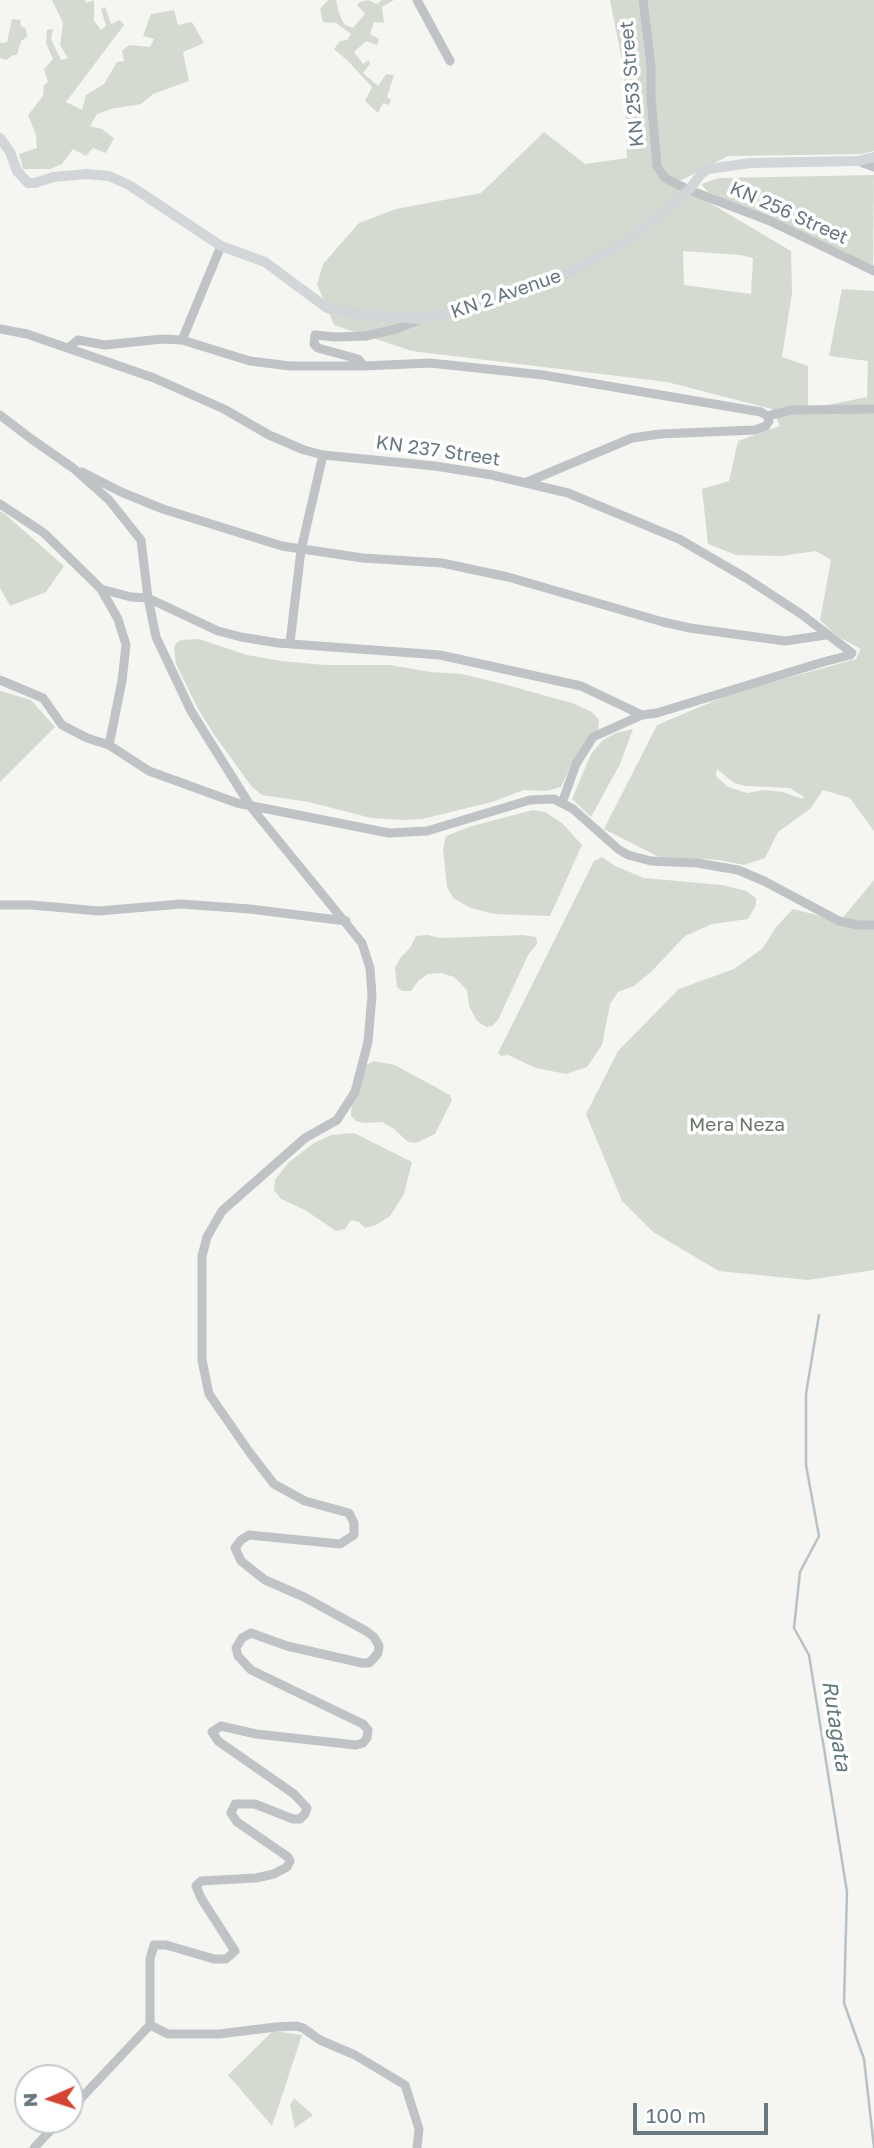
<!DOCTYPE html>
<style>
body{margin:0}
#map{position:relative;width:874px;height:2148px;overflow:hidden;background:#f5f5f2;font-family:"Golos Text",sans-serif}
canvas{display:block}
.north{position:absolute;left:14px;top:2064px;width:70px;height:70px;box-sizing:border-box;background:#fff;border:2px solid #c2c9cd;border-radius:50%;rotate:267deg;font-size:19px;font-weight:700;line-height:28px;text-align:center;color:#677881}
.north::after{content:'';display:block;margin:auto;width:24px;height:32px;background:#d44433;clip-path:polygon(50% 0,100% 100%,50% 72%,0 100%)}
.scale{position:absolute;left:633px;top:2103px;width:135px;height:32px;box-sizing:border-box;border:4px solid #677881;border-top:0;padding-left:9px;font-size:21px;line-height:24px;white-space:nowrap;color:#677881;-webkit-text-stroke:5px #fff;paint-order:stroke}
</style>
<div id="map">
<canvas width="874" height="2148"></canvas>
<div class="north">N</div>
<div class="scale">100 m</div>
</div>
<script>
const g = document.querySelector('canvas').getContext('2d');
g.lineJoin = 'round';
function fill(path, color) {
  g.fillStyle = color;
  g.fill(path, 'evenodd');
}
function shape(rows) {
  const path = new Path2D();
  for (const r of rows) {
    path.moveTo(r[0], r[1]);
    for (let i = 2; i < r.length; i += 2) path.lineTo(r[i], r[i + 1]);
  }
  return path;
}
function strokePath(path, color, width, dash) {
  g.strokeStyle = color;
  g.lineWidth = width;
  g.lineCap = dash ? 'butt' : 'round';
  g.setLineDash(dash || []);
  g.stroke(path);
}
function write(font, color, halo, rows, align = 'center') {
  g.font = font + ' "Golos Text",sans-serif';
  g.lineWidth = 7;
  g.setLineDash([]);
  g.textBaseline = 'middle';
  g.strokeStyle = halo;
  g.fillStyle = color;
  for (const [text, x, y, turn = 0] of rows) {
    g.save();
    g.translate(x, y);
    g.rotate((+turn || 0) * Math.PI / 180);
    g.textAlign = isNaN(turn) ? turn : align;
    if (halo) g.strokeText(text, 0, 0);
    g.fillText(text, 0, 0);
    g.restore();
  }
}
fill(shape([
 [52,0,85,0,86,3,94,0,94,21,101,30,106,26,101,9,105,7,111,24,120,20,124,25,66,102,82,110,86,95,104,84,117,62,124,61,122,51,129,45,150,47,154,39,143,36,151,14,174,10,178,25,192,22,204,43,183,52,189,81,153,94,141,104,111,109,97,114,90,126,102,129,114,138,106,153,93,148,86,156,73,149,62,164,50,169,23,169,19,154,37,148,36,135,28,115,43,96,44,85,48,82,44,69,53,59,46,43,47,30,53,29,51,39,61,60,68,58,60,45,63,23],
 [328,0,336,0,339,13,344,24,353,28,365,14,357,5,360,2,368,0,377,4,382,0,394,0,382,7,384,23,374,22,370,34,379,39,377,45,366,41,354,52,363,64,369,60,370,64,363,73,378,86,386,74,394,75,387,97,391,100,389,105,383,103,378,113,365,101,372,87,348,61,334,49,340,41,347,40,351,34,336,23,323,22,320,9],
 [610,0,874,0,874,151,862,154,728,156,676,183,791,251,792,293,782,357,808,366,808,409,867,397,868,361,829,356,842,289,874,291,874,831,850,798,823,790,810,809,778,832,765,858,744,865,720,860,659,857,604,829,657,725,733,693,856,659,861,649,837,636,820,620,831,560,816,551,781,556,736,555,708,544,702,489,729,481,738,441,780,426,772,409,667,382,412,351,334,325,317,284,323,264,359,223,396,209,481,193,544,132,585,164,627,158,624,70],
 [683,251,740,255,753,258,751,294,684,285],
 [717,769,734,783,746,786,790,788,804,797,802,799,783,792,763,790,747,793,728,787,716,776],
 [12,19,21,20,20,25,26,29,27,37,21,41,17,55,13,55,6,60,0,58,0,43,7,42],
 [874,175,873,266,708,192,701,184,719,178],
 [0,511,5,514,64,566,46,592,10,606,0,588],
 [199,639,247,655,281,661,325,665,390,665,431,672,462,674,503,684,572,703,592,712,599,720,598,730,589,735,571,765,561,787,546,791,524,790,492,802,422,819,404,820,371,818,309,802,262,795,252,787,215,736,197,707,176,664,174,648,176,643,181,640],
 [0,691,31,700,55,727,0,782],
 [633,729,620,764,591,817,572,799,591,754,603,740,616,733],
 [533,810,545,812,562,823,582,845,550,916,494,914,471,908,453,898,447,887,443,849,446,836,472,826],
 [602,857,617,867,644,878,722,885,746,891,756,898,756,905,748,919,712,924,685,936,652,971,634,986,618,992,610,1004,602,1045,587,1067,566,1074,536,1068,508,1055,501,1056,498,1053,594,861],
 [874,880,874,1270,808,1280,719,1271,653,1232,622,1201,586,1114,618,1051,679,989,734,969,763,948,776,927,793,909,840,921],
 [428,935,440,938,523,935,536,937,537,944,528,955,498,1020,492,1026,486,1027,477,1021,469,1006,467,990,454,977,441,973,428,974,418,981,411,991,402,991,397,987,395,968,400,958,410,948,416,936],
 [373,1061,395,1065,450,1095,452,1100,435,1134,416,1143,408,1142,394,1129,382,1122,364,1123,356,1121,351,1116,352,1100,365,1066],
 [354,1133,412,1162,404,1194,390,1216,376,1225,365,1228,359,1222,351,1220,345,1229,336,1231,305,1210,281,1199,274,1190,275,1180,288,1163,314,1143,331,1135],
 [273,2031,302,2035,272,2126,228,2075],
 [294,2098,313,2115,295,2128,290,2105]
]), '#d5dad1');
strokePath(shape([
 [819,1315,806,1394,806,1465,819,1536,800,1572,794,1628,809,1655,847,1892,844,2003,864,2059,874,2147]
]), '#b6c2c5', 2.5);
strokePath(shape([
 [417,0,450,61],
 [643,0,651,66,651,98,657,166,665,178,689,190,770,221,874,271],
 [858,161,874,167],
 [0,329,27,334,154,378,224,409,269,435,304,450,323,455,435,466,492,475,568,493,679,539,746,578,801,614,852,653,850,655,823,662,657,713,642,715,581,686,440,655,278,643,241,637,218,631,148,598,131,597,101,589],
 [182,340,221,246],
 [69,347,78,340,105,345,162,339,182,340,250,361,290,366,364,366,430,363,543,375,761,412,767,416,769,421,766,426,755,430,660,434,632,438,527,482],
 [364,366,358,359,318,348,314,344,315,335,335,337,366,336,396,329,419,320],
 [0,415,30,438,73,468,109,500,141,540,148,598,156,637,191,711,251,807,362,943,370,968,372,995,368,1042,355,1092,337,1120,305,1138,222,1211,207,1237,202,1256,202,1360,209,1394,250,1453,274,1484,305,1501,349,1513,354,1523,354,1535,340,1544,249,1535,241,1540,235,1548,241,1561,265,1580,304,1597,366,1631,374,1637,379,1646,378,1653,373,1659,369,1663,362,1663,287,1646,251,1633,242,1638,236,1648,238,1656,251,1670,363,1724,368,1730,367,1738,363,1743,356,1745,256,1734,221,1726,212,1732,218,1741,294,1794,307,1808,305,1814,300,1819,293,1819,255,1804,235,1804,231,1813,237,1822,288,1857,290,1861,287,1867,274,1874,256,1878,201,1881,196,1886,201,1898,235,1951,226,1959,214,1959,166,1945,154,1945,150,1959,150,2025,70,2110],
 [767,416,792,410,874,409],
 [82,472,121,492,163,509,282,546,363,558,442,563,508,577,663,622,690,628,785,641,826,635],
 [0,504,44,533,101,589,118,619,126,645,122,681,109,745,149,771,237,803,389,833,427,831,530,800,554,799,573,809,618,849,628,855,651,861,697,863,738,870,764,881,839,921,858,925,874,925],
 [290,643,301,550,323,455],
 [0,680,43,698,62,725,87,738,109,745],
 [562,803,576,764,593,737,642,715],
 [0,905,32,905,99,911,181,904,250,909,346,921],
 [150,2025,168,2034,219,2034,276,2027,297,2026,303,2028,320,2040,355,2055,405,2085,419,2129,417,2148],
 [34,2148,60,2120]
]), '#bfc3c6', 9);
strokePath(shape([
 [0,138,10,152,17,171,28,183,35,183,53,177,87,174,109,176,129,185,221,246,265,262,327,308,367,315,421,319,488,304,572,271,632,238,689,190,701,174,708,169,751,163,858,161,874,157]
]), '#d2d6d9', 10);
write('19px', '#677881', '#fff', [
 ["KN 253 Street",632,84,-95],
 ["KN 256 Street",789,213,24],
 ["KN 2 Avenue",506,294,-19],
 ["KN 237 Street",438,451,8]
]);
write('19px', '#6b7865', '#fff', [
 ["Mera Neza",737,1125]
]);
write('italic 21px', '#637a7d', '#fff', [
 ["Rutagata",836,1726,81]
]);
</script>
